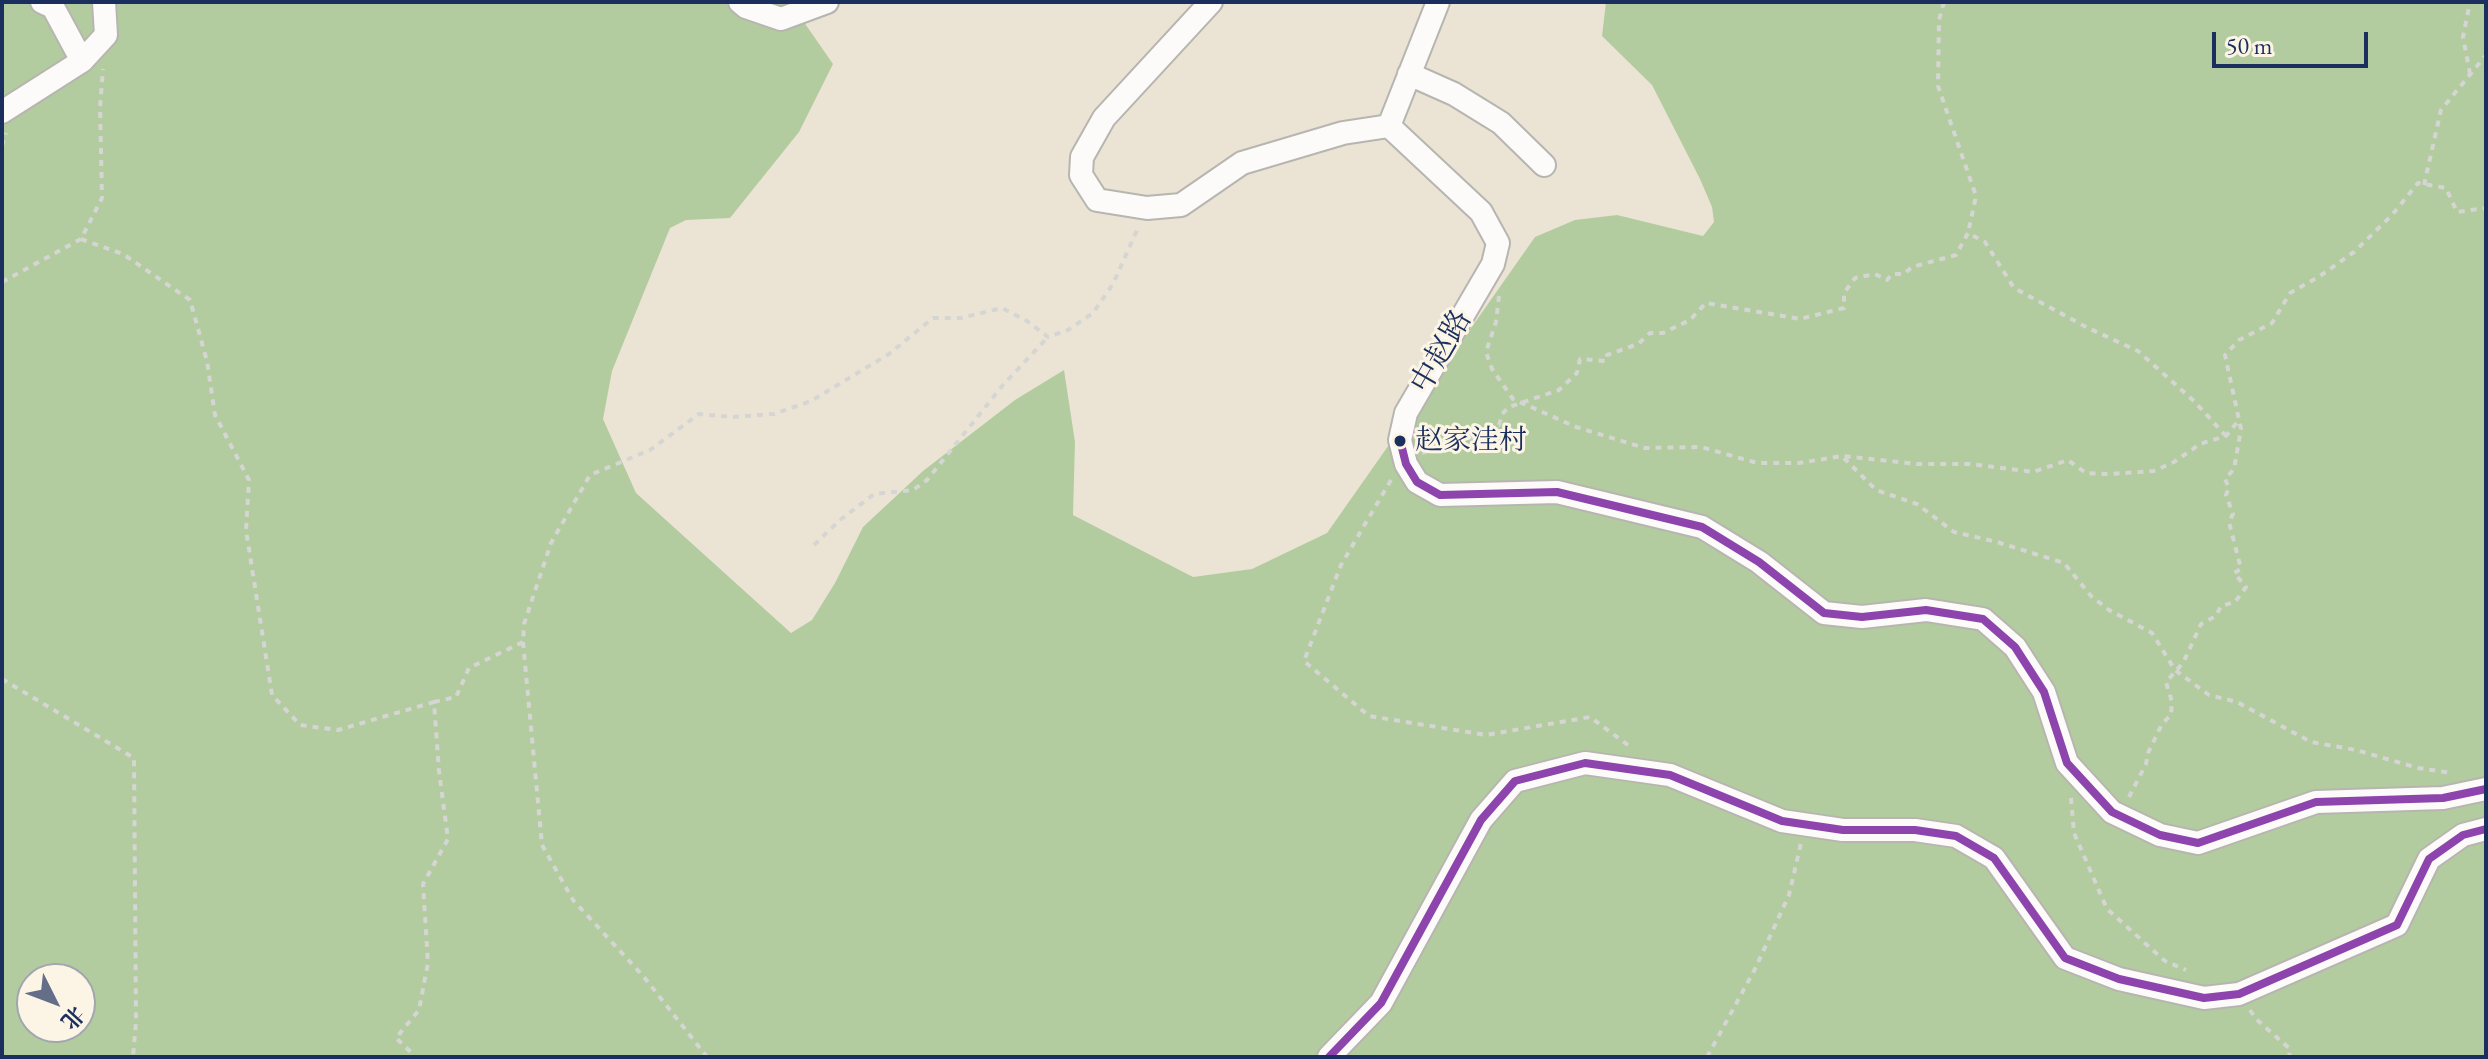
<!DOCTYPE html>
<meta charset="utf-8">
<style>
body{margin:0}
#map{position:relative;width:2488px;height:1059px;overflow:hidden;background:#ebe4d5;font-family:"EB Garamond","Noto Serif SC",serif}
canvas{display:block}
.frame{position:absolute;inset:0;border:4px solid #1b2f5e;pointer-events:none}
.north{position:absolute;left:16px;top:963px;width:80px;height:80px;box-sizing:border-box;background:#fcf5e5;border:2px solid #a2a6af;border-radius:50%;rotate:132deg;font-size:22px;font-weight:700;line-height:32px;text-align:center;color:#1b2f5e}
.north::after{content:'';display:block;margin:auto;width:28px;height:36px;background:#646e88;clip-path:polygon(50% 0,100% 100%,50% 72%,0 100%)}
.scale{position:absolute;left:2212px;top:32px;width:156px;height:36px;box-sizing:border-box;border:4px solid #1b2f5e;border-top:0;padding-left:10px;font-size:24px;line-height:28px;white-space:nowrap;color:#1b2f5e;-webkit-text-stroke:6px #fcf5e5;paint-order:stroke}
</style>
<div id="map">
<canvas width="2488" height="1059"></canvas>
<div class="frame"></div>
<div class="north">北</div>
<div class="scale">50 m</div>
</div>
<script>
const g = document.querySelector('canvas').getContext('2d');
g.lineJoin = 'round';
function fill(path, color) {
  g.fillStyle = color;
  g.fill(path, 'evenodd');
}
function shape(rows) {
  const path = new Path2D();
  for (const r of rows) {
    path.moveTo(r[0], r[1]);
    for (let i = 2; i < r.length; i += 2) path.lineTo(r[i], r[i + 1]);
  }
  return path;
}
function strokePath(path, color, width, dash) {
  g.strokeStyle = color;
  g.lineWidth = width;
  g.lineCap = dash ? 'butt' : 'round';
  g.setLineDash(dash || []);
  g.stroke(path);
}
function write(font, color, halo, rows, align = 'center') {
  g.font = font + ' "EB Garamond","Noto Serif SC",serif';
  g.lineWidth = 6;
  g.setLineDash([]);
  g.textBaseline = 'middle';
  g.strokeStyle = halo;
  g.fillStyle = color;
  for (const [text, x, y, turn = 0] of rows) {
    g.save();
    g.translate(x, y);
    g.rotate((+turn || 0) * Math.PI / 180);
    g.textAlign = isNaN(turn) ? turn : align;
    if (halo) g.strokeText(text, 0, 0);
    g.fillText(text, 0, 0);
    g.restore();
  }
}
fill(shape([
 [2,2,790,2,833,64,799,132,730,218,686,220,670,228,612,371,603,419,636,493,791,633,812,620,835,583,863,527,923,471,1015,400,1064,370,1075,442,1073,515,1193,577,1252,569,1327,533,1535,237,1575,220,1617,215,1703,236,1714,222,1712,207,1700,179,1652,85,1602,36,1606,2,2486,2,2486,1057,2,1057],
 [32,979,80,979,80,1027,32,1027]
]), '#b3cc9f');
const minor = shape([
 [42,2,53,7,82,61],
 [740,2,746,7,781,19,827,2],
 [1211,2,1104,118,1082,157,1081,175,1097,200,1147,208,1181,205,1242,163,1343,133,1389,126,1481,212,1498,243,1493,264,1406,413,1400,440,1406,464,1417,482,1440,495,1557,492,1702,527,1759,562,1824,613,1862,617,1926,610,1983,619,2015,647,2044,692,2067,763,2112,812,2160,835,2198,843,2316,802,2443,798,2486,789],
 [1409,74,1454,94,1501,123,1544,165],
 [2,112,82,61,106,35,104,2],
 [1389,126,1438,2],
 [1329,1057,1381,1003,1481,820,1515,781,1585,763,1670,775,1782,821,1843,830,1915,830,1956,836,1994,858,2065,958,2119,979,2204,998,2239,994,2397,925,2429,859,2463,835,2486,829]
]);
strokePath(minor, '#b7b5b0', 26);
strokePath(shape([
 [1944,2,1939,20,1938,86,1976,196,1968,233],
 [2470,74,2463,37,2470,2],
 [2,146,6,133],
 [2424,185,2441,110,2486,55],
 [81,239,123,254,190,300,207,361,215,415,249,480,246,530,272,695,300,725,338,730,434,702,439,771,448,839,423,884,428,963,419,1010,396,1038,416,1057],
 [2,282,81,239,102,198,100,107,103,69],
 [1499,296,1496,322,1486,352,1492,369,1513,399,1576,427,1645,448,1701,447,1757,463,1799,463,1842,456,1917,464,1970,464,2033,472,2068,460,2086,473,2110,474,2154,471,2174,462,2200,444,2226,436,2239,420],
 [1422,453,1479,435,1488,425,1499,425,1502,414,1509,407,1559,390,1577,373,1580,359,1606,361,1607,355,1638,344,1650,333,1663,333,1690,320,1706,303,1800,319,1844,308,1844,293,1855,278,1875,274,1887,280,1892,274,1904,274,1912,267,1956,255,1968,233,1985,242,2014,288,2088,328,2138,351,2194,401,2226,436],
 [1844,458,1876,490,1917,504,1954,532,1997,542,2064,563,2091,596,2109,610,2152,633,2175,670,2209,695,2237,702,2311,742,2356,750,2418,768,2452,773],
 [1391,480,1341,565,1304,661,1369,716,1486,735,1590,717,1632,748],
 [814,545,840,520,874,494,913,490,927,480,1003,385,1048,337],
 [523,642,542,845,573,900,644,977,707,1057],
 [2,679,134,758,136,1021,133,1057],
 [434,702,456,697,469,668,523,642,524,624,551,543,590,475,650,450,699,414,732,417,774,414,811,401,889,354,933,318,961,318,1002,308,1027,321,1048,337,1068,330,1093,313,1113,284,1138,228],
 [2129,797,2146,764,2148,753,2162,724,2171,715,2172,702,2166,682,2183,663,2201,624,2216,616,2221,606,2235,602,2246,587,2234,573,2241,569,2229,522,2233,514,2226,495,2229,488,2225,479,2234,469,2241,429,2225,355,2239,340,2272,323,2290,293,2320,276,2354,252,2392,215,2418,183,2446,188,2457,212,2486,208],
 [2071,798,2074,833,2107,909,2165,961,2186,970],
 [2250,1010,2256,1019,2290,1049,2289,1057],
 [1707,1057,1755,969,1789,895,1801,843]
]), '#d5d5d3', 4, [6, 6]);
strokePath(minor, '#fcfbf9', 22);
strokePath(shape([
 [1400,440,1406,464,1417,482,1440,495,1557,492,1702,527,1759,562,1824,613,1862,617,1926,610,1983,619,2015,647,2044,692,2067,763,2112,812,2160,835,2198,843,2316,802,2443,798,2486,789],
 [1329,1057,1381,1003,1481,820,1515,781,1585,763,1670,775,1782,821,1843,830,1915,830,1956,836,1994,858,2065,958,2119,979,2204,998,2239,994,2397,925,2429,859,2463,835,2486,829]
]), '#8e44ad', 8);
for (const [x, y, r, color] of [
 [1400,441,7,"#1b2f5e"]
]) {
  const dot = new Path2D();
  dot.arc(x, y, r, 0, 2 * Math.PI);
  g.fillStyle = color;
  g.fill(dot);
  strokePath(dot, '#fcf5e5', 3);
}
write('28px', '#1b2f5e', '#fcf5e5', [
 ["赵家洼村",1415,441]
], 'left');
write('30px', '#1b2f5e', '#fcf5e5', [
 ["中赵路",1442,352,-60]
]);
</script>
